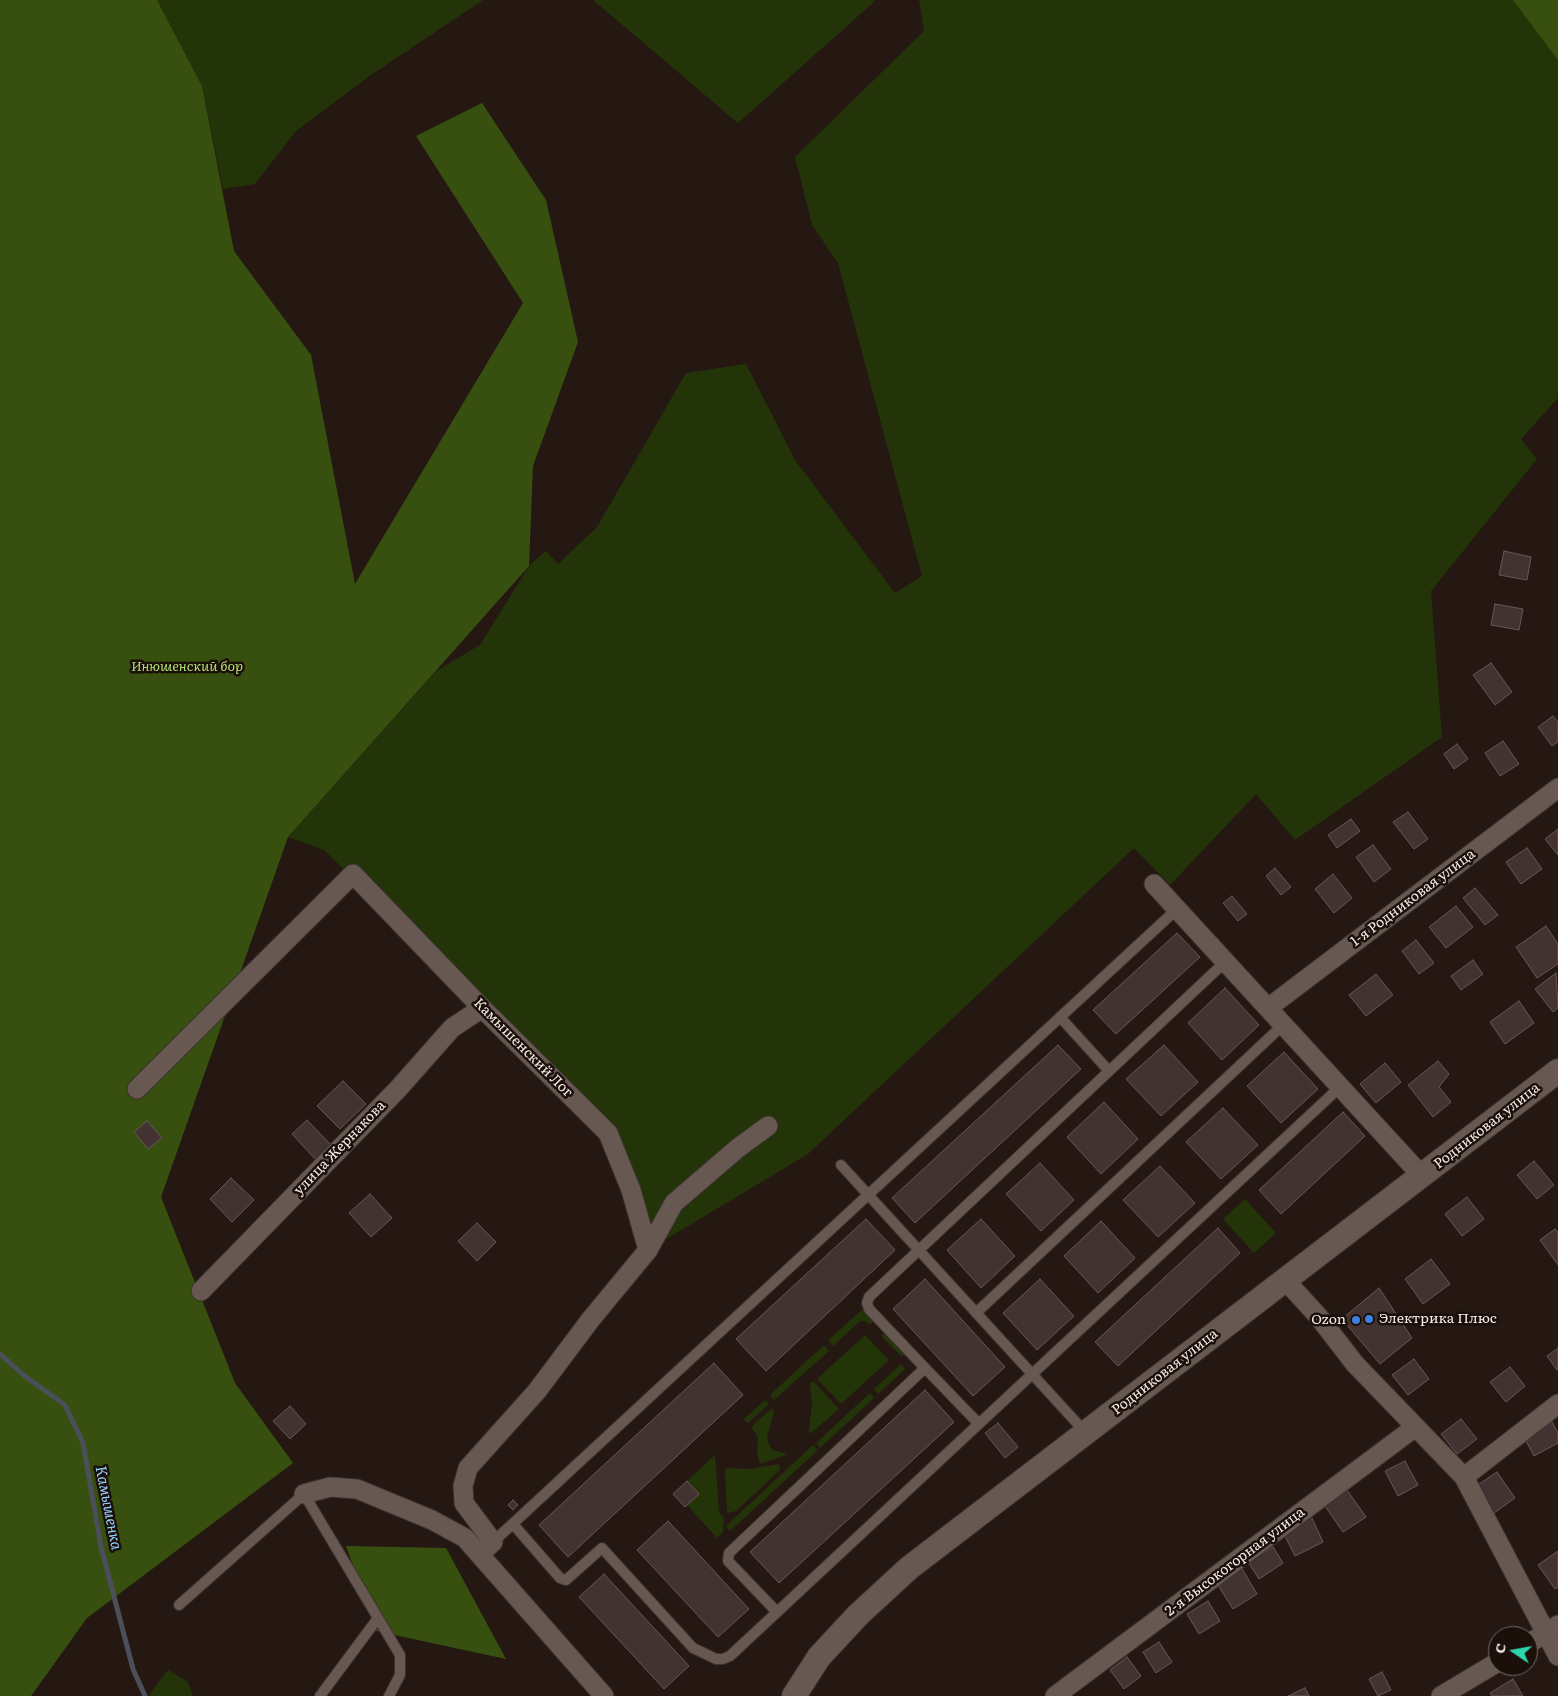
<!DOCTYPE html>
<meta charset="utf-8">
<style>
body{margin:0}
#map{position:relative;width:1558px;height:1696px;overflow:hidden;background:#251813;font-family:Literata,serif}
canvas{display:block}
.north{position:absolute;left:1488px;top:1626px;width:50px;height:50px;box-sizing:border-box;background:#1b0f0a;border:1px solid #726762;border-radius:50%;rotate:282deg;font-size:14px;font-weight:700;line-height:20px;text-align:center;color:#f5ebe7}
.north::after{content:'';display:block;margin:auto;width:18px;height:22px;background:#2cd5ab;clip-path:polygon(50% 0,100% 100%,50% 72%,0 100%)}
</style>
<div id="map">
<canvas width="1558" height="1696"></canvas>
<div class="north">С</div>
</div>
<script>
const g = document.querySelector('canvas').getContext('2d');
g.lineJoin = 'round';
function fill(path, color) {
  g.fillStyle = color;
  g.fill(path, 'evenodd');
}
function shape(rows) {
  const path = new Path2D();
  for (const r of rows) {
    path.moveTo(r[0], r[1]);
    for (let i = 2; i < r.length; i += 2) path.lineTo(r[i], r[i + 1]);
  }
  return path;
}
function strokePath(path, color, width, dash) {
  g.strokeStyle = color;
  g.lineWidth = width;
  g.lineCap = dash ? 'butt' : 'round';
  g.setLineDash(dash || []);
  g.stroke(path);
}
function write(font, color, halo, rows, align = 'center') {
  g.font = font + ' Literata,serif';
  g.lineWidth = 5;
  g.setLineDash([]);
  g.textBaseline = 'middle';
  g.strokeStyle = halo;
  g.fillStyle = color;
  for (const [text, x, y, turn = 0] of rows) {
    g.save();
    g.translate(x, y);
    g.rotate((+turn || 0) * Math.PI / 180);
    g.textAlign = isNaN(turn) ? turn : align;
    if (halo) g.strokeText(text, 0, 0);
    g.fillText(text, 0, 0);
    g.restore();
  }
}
fill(shape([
 [157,0,483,0,371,75,296,131,255,184,223,189,202,86],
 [593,0,874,0,874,2,738,123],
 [919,0,1558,0,1558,398,1521,439,1537,459,1431,591,1442,737,1295,840,1256,794,1170,885,1134,848,808,1154,648,1250,608,1133,324,850,288,837,436,671,480,645,529,566,546,551,558,564,597,527,686,373,746,364,795,460,895,593,922,576,838,263,812,225,795,157,924,31],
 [1245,1199,1276,1233,1254,1253,1223,1219],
 [864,1308,874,1320,869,1325,866,1321,860,1321,833,1346,828,1340],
 [885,1332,908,1355,901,1356,881,1336],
 [865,1335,889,1360,841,1404,817,1379],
 [824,1345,829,1351,774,1400,770,1395],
 [901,1364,905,1369,878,1394,874,1389],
 [813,1381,839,1409,810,1434,809,1431,812,1404,810,1383],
 [870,1393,874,1398,820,1448,816,1443],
 [765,1400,769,1404,748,1423,744,1419],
 [772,1408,774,1412,767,1437,769,1444,773,1450,788,1454,760,1464,757,1451,758,1437,751,1427],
 [813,1445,818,1450,730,1531,726,1526],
 [715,1455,719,1512,724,1518,723,1532,717,1538,687,1505,699,1494,687,1481],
 [779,1464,780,1470,736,1511,727,1513,725,1471,727,1468,750,1469],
 [168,1670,188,1682,193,1696,148,1696]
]), '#243409');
fill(shape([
 [0,0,157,0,202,86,234,251,311,355,355,584,523,303,416,136,482,103,546,200,578,342,533,466,529,566,288,837,161,1197,235,1383,293,1463,87,1618,31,1696,0,1696],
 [1513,0,1558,0,1558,60],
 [346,1546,446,1548,506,1659,376,1631]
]), '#38500f');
strokePath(shape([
 [0,1354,26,1377,65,1405,83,1443,101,1547,133,1669,145,1696]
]), '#4a4f59', 5);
const building = shape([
 [1504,551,1531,557,1527,580,1499,575,1504,551],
 [1495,604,1523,609,1519,630,1491,625,1495,604],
 [1491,663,1512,692,1495,705,1473,675,1491,663],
 [1553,716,1558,722,1558,742,1552,746,1538,727,1553,716],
 [1503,741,1519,764,1500,776,1485,753,1503,741],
 [1457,744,1468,759,1454,769,1444,754,1457,744],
 [1408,812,1428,839,1414,849,1393,822,1408,812],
 [1351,819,1360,831,1337,848,1328,835,1351,819],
 [1558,829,1558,855,1545,839,1558,829],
 [1373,845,1391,869,1374,882,1356,857,1373,845],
 [1527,848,1542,869,1521,884,1506,862,1527,848],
 [1275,868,1291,887,1281,895,1266,876,1275,868],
 [1333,874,1352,898,1334,913,1315,889,1333,874],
 [1475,888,1498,915,1485,925,1463,898,1475,888],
 [1232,896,1247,914,1238,921,1223,903,1232,896],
 [1456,906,1473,927,1446,948,1429,927,1456,906],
 [1546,926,1558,944,1558,964,1537,978,1516,947,1546,926],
 [1177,933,1200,957,1116,1034,1093,1010,1177,933],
 [1416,940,1434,963,1419,974,1402,951,1416,940],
 [1473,960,1483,974,1461,990,1451,976,1473,960],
 [1556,973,1558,1008,1553,1012,1535,989,1556,973],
 [1376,974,1393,995,1366,1016,1349,995,1376,974],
 [1225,988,1259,1025,1222,1060,1188,1023,1225,988],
 [1519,1001,1534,1023,1505,1044,1490,1022,1519,1001],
 [1058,1045,1081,1069,915,1223,892,1198,1058,1045],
 [1164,1045,1198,1082,1161,1116,1126,1079,1164,1045],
 [1284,1052,1318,1089,1281,1123,1247,1086,1284,1052],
 [1438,1061,1449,1074,1439,1087,1451,1102,1433,1117,1408,1085,1438,1061],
 [1385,1063,1401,1082,1376,1103,1360,1084,1385,1063],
 [343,1081,366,1104,340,1129,317,1106,343,1081],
 [1104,1102,1138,1139,1101,1174,1067,1137,1104,1102],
 [1223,1108,1258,1145,1221,1179,1186,1142,1223,1108],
 [1343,1112,1365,1136,1281,1214,1259,1190,1343,1112],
 [307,1120,331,1145,316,1160,292,1134,307,1120],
 [147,1121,162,1138,148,1149,134,1132,147,1121],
 [1534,1161,1554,1185,1537,1199,1517,1175,1534,1161],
 [1040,1163,1074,1200,1041,1231,1006,1194,1040,1163],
 [1160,1166,1195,1203,1158,1237,1123,1200,1160,1166],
 [231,1178,254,1200,232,1222,210,1199,231,1178],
 [370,1194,392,1218,371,1237,349,1213,370,1194],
 [1467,1197,1484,1219,1462,1236,1445,1214,1467,1197],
 [866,1219,895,1250,766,1371,736,1339,866,1219],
 [981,1219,1015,1256,981,1288,947,1250,981,1219],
 [1101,1221,1135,1258,1098,1293,1064,1256,1101,1221],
 [477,1223,496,1242,477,1261,458,1241,477,1223],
 [1218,1228,1240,1253,1118,1366,1095,1342,1218,1228],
 [1555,1229,1558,1232,1558,1265,1540,1240,1555,1229],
 [1431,1259,1450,1284,1423,1304,1405,1279,1431,1259],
 [925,1279,1005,1367,973,1396,893,1309,925,1279],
 [1040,1279,1074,1316,1037,1350,1003,1313,1040,1279],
 [1379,1288,1412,1338,1380,1364,1342,1319,1379,1288],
 [1558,1348,1558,1369,1557,1370,1547,1356,1558,1348],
 [1414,1359,1429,1379,1408,1395,1392,1375,1414,1359],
 [714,1363,743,1395,568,1557,539,1525,714,1363],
 [1510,1367,1525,1386,1506,1402,1490,1382,1510,1367],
 [925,1390,954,1422,779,1583,750,1552,925,1390],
 [290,1406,306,1424,290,1439,273,1421,290,1406],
 [1461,1419,1477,1439,1457,1454,1441,1434,1461,1419],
 [1552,1422,1558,1433,1558,1443,1534,1456,1524,1437,1552,1422],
 [998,1423,1018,1447,1005,1458,985,1433,998,1423],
 [1405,1461,1418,1485,1398,1496,1385,1471,1405,1461],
 [1497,1472,1515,1498,1494,1513,1476,1486,1497,1472],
 [687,1481,699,1494,685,1507,673,1494,687,1481],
 [1347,1490,1366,1517,1343,1532,1325,1506,1347,1490],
 [513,1500,518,1505,513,1510,508,1505,513,1500],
 [1311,1516,1323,1542,1295,1556,1282,1530,1311,1516],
 [668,1521,749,1609,718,1637,637,1550,668,1521],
 [1273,1547,1283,1563,1259,1579,1248,1562,1273,1547],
 [1558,1551,1558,1587,1555,1589,1538,1565,1558,1551],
 [1241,1567,1257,1594,1233,1609,1216,1582,1241,1567],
 [604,1574,689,1666,664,1689,579,1597,604,1574],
 [1208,1601,1220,1621,1199,1634,1187,1614,1208,1601],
 [1159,1642,1172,1662,1156,1673,1143,1652,1159,1642],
 [1127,1657,1141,1676,1124,1689,1110,1670,1127,1657],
 [1382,1672,1391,1690,1378,1696,1369,1679,1382,1672],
 [1513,1679,1523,1696,1492,1696,1490,1693,1513,1679],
 [1305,1688,1309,1696,1288,1696,1305,1688]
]);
fill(building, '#423231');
strokePath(building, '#695756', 1);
const service = shape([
 [1060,1017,1109,1071],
 [841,1165,1086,1433],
 [976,1313,1283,1025],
 [925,1368,869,1309,867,1303,869,1297,1225,962],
 [513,1524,560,1578,566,1580,602,1548,693,1648,716,1659,723,1659,730,1656,1340,1087],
 [493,1542,1177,909],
 [179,1605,304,1494,378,1618,320,1696],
 [777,1612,728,1561,729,1553,925,1368,979,1424],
 [378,1618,400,1655,400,1675,389,1696]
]);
const minor = shape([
 [1154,884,1422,1176],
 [1268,1008,1558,788],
 [137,1089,353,874,482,1008,608,1133,631,1190,648,1250],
 [1285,1280,1318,1316,1355,1364,1464,1477,1558,1656],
 [201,1291,398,1089,452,1028,482,1008],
 [1464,1477,1558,1404],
 [304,1494,330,1487,357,1489,432,1520,465,1538,604,1696],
 [480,1554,493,1542,464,1503,463,1486,468,1468,537,1391,591,1319,648,1250,674,1203,738,1148,768,1126],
 [1528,1644,1558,1625],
 [1055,1696,1414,1428],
 [1441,1696,1498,1662]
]);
const tertiary = shape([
 [794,1696,819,1657,858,1615,909,1568,1558,1071]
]);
strokePath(service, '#3c3230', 12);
strokePath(minor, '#3c3230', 21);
strokePath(tertiary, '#3c3230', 26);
strokePath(service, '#675851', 10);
strokePath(minor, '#675851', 19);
strokePath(tertiary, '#675851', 24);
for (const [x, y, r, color] of [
 [1369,1319,5,"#3f7fe0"],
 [1356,1320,5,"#3f7fe0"]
]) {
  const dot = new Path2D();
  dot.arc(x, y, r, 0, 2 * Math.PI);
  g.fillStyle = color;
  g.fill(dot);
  strokePath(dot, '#1b0f0a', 2);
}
write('italic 14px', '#aedd6f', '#1b0f0a', [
 ["Инюшенский бор",187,667]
]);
write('14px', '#f5ebe7', '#1b0f0a', [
 ["1-я Родниковая улица",1413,898,-37],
 ["Камышенский Лог",523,1048,45],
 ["Родниковая улица",1487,1126,-38],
 ["улица Жернакова",340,1148,-46],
 ["Родниковая улица",1165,1372,-38],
 ["2-я Высокогорная улица",1235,1562,-37]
]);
write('14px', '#f5ebe7', '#1b0f0a', [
 ["Электрика Плюс",1379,1319],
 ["Ozon",1346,1320,"right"]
], 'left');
write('italic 15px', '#95d1fe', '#1b0f0a', [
 ["Камышенка",108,1508,79]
]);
</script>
